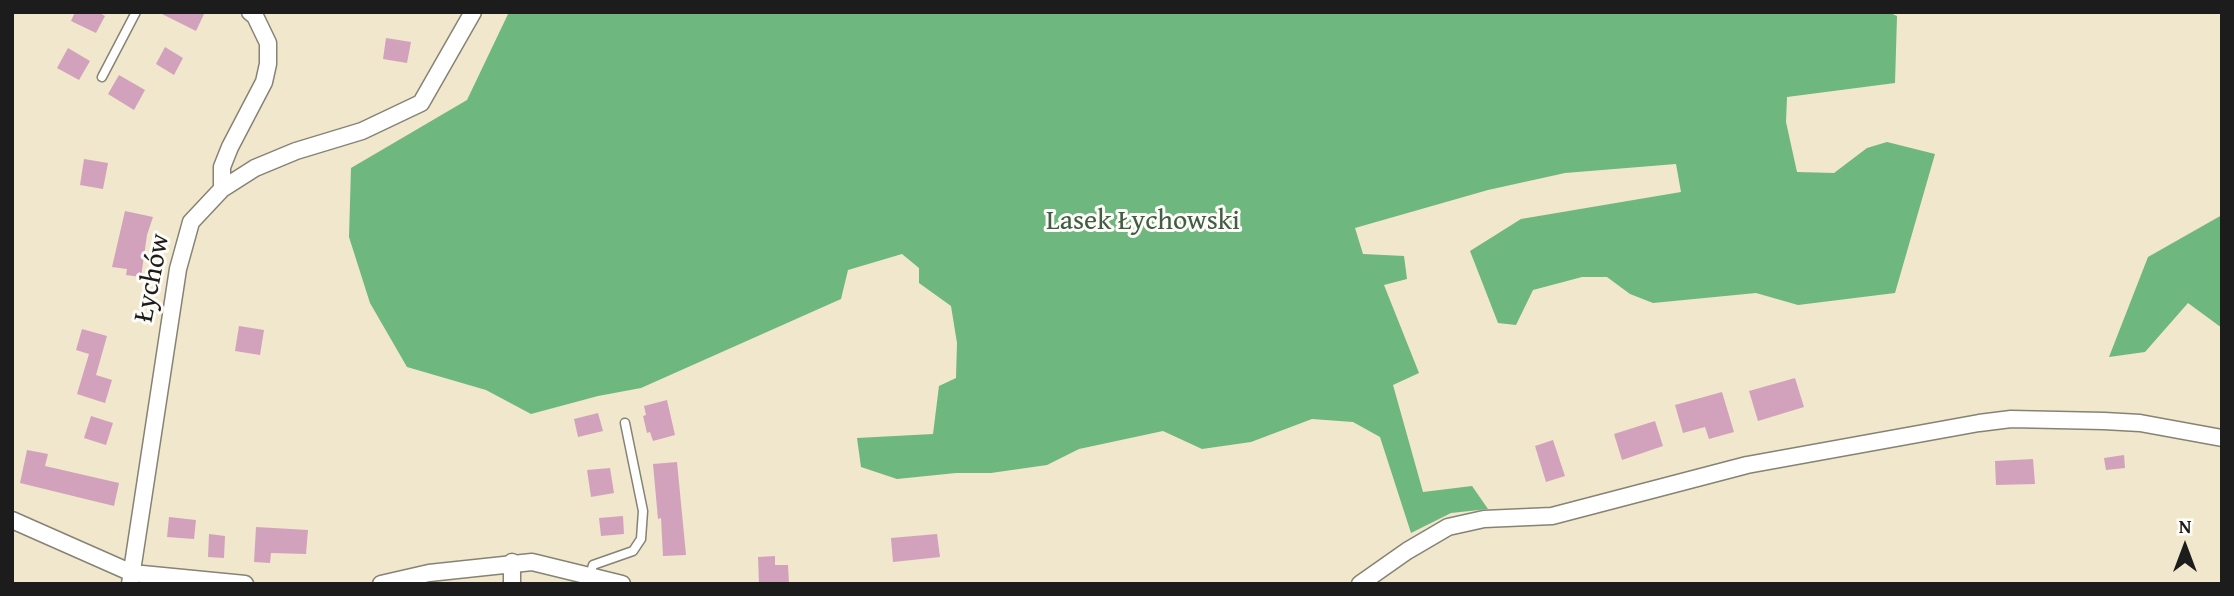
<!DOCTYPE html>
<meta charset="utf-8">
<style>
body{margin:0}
#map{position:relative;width:2234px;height:596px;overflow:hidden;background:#f0e7cc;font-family:"Gentium Book Plus",serif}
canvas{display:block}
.frame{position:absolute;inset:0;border:14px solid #1c1c1c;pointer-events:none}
.north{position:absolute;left:2150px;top:512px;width:70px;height:70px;-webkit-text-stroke:5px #fdfcf7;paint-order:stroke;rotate:0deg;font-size:19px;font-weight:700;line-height:28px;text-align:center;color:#1c1c1c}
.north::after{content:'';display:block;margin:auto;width:24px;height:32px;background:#1c1c1c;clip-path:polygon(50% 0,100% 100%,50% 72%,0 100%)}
</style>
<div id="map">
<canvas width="2234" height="596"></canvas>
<div class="frame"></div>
<div class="north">N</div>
</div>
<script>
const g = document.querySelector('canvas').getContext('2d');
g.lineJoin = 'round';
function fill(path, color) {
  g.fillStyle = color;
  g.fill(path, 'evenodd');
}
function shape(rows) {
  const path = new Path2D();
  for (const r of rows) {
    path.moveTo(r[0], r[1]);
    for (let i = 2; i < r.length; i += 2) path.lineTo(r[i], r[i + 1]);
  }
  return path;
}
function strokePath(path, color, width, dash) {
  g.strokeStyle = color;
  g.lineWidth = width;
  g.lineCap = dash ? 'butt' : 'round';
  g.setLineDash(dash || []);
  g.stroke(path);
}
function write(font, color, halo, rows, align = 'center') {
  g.font = font + ' "Gentium Book Plus",serif';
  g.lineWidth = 6;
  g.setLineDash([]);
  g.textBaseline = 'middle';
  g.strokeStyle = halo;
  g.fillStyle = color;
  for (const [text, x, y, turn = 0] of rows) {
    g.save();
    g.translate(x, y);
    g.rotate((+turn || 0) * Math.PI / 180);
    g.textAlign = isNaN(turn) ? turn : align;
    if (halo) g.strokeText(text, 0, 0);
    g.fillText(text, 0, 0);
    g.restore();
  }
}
fill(shape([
 [509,12,1888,12,1897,16,1895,83,1787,97,1786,122,1797,172,1834,173,1867,148,1887,142,1935,154,1895,293,1798,305,1756,293,1653,303,1630,294,1607,277,1582,277,1533,290,1516,325,1498,323,1470,251,1521,219,1681,192,1676,164,1565,173,1488,190,1355,228,1363,254,1404,256,1407,279,1384,285,1419,373,1393,385,1423,492,1472,486,1488,509,1451,513,1411,533,1380,437,1353,422,1312,419,1251,442,1202,449,1163,431,1079,449,1047,465,991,473,956,473,897,479,861,467,857,438,933,434,939,386,956,378,957,343,951,306,919,283,919,268,902,254,848,270,841,299,641,388,598,396,531,414,486,390,407,367,370,303,349,237,351,168,467,100],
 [2222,215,2222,328,2188,303,2145,352,2109,357,2148,257]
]), '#6eb77e');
fill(shape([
 [75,12,98,12,105,16,96,33,71,21],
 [158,12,205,12,196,31],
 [386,38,411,42,407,63,383,59],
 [165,47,183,58,174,75,156,64],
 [68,48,90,61,79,80,57,68],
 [119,75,145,90,134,110,108,94],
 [84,159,108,163,103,189,80,185],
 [125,211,153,217,147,235,141,277,126,275,127,269,112,267],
 [239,326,264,330,260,355,235,351],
 [82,329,107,336,96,375,112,380,105,403,77,394,89,354,76,350],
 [1795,378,1804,407,1758,421,1749,391],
 [1722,392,1734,432,1709,439,1705,427,1683,433,1675,405],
 [667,400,675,435,653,441,650,432,647,433,643,416,646,415,644,406],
 [598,413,603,431,578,437,574,419],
 [91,416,113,423,106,445,84,438],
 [1655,421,1663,446,1622,460,1614,434],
 [1553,440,1565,476,1546,482,1535,446],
 [27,450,48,454,45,466,119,483,114,506,20,483],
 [2124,455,2125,468,2106,470,2104,458],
 [2033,459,2035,484,1996,485,1995,461],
 [677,462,686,555,663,556,661,518,658,519,653,464],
 [610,468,614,493,591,497,587,470],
 [623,516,624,534,601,536,599,518],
 [169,517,196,520,194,539,167,537],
 [256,527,308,530,306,554,271,553,270,563,254,562],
 [209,534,225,536,224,558,208,557],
 [937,534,940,557,893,562,891,538],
 [775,556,775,565,788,565,789,584,759,584,758,557]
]), '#d2a2bd');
const service = shape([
 [102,77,136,12],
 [590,576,593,565,633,551,641,539,643,511,625,423]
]);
const minor = shape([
 [222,189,222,167,230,147,264,82,268,64,268,43,255,16,250,12],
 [12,520,132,573,245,584],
 [512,562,512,584],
 [130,584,178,269,191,222,222,189,255,168,296,151,362,131,421,103,473,12],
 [381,584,429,573,532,562,622,584],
 [1360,584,1407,551,1448,527,1484,519,1552,516,1747,465,1979,423,2011,419,2104,421,2140,423,2222,438]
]);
strokePath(service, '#868274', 11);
strokePath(minor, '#868274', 19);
strokePath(service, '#fff', 8);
strokePath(minor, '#fff', 16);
write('28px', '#425d46', '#fdfcf7', [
 ["Lasek Łychowski",1143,222]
]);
write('28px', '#1c1c1c', '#fdfcf7', [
 ["Łychów",153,278,-79]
]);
</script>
